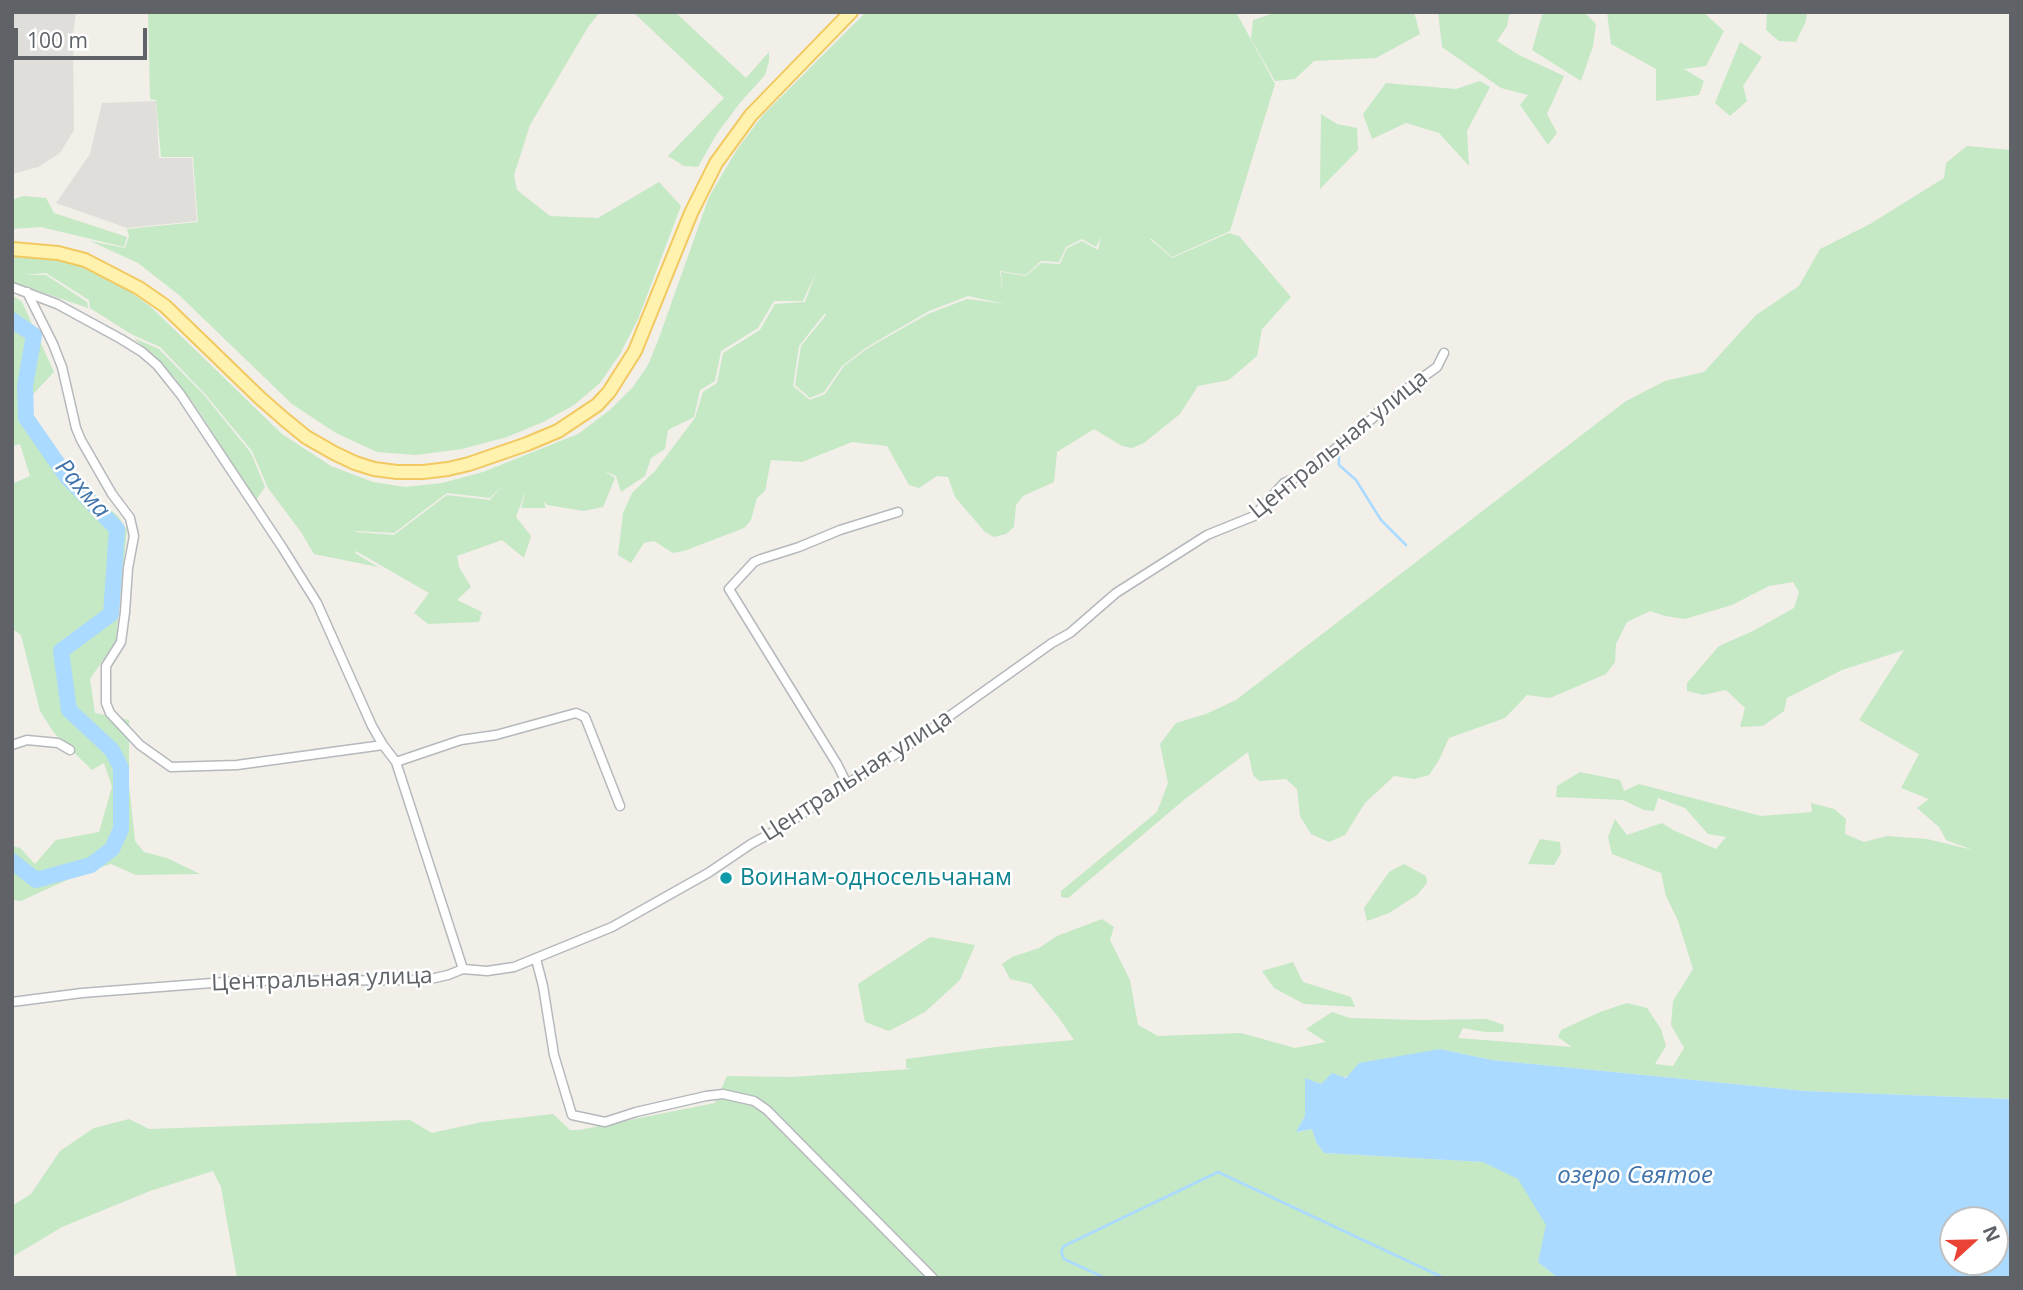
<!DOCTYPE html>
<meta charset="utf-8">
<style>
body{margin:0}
#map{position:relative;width:2023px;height:1290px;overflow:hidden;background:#f1efe8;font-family:"Open Sans",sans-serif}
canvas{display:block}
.frame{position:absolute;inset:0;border:14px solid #5f6368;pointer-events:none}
.north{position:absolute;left:1939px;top:1206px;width:70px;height:70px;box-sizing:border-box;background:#fff;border:2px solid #bfc1c3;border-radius:50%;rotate:68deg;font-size:19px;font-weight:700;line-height:28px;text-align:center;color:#5f6368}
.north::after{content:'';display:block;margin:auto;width:24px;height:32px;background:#ea4335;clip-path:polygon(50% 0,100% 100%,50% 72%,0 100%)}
.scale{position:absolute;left:14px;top:28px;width:133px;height:32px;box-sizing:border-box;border:4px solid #5f6368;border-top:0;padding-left:9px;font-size:21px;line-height:24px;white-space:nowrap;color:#5f6368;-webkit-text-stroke:5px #fff;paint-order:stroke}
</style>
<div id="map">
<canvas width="2023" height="1290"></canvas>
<div class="frame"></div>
<div class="north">N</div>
<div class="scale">100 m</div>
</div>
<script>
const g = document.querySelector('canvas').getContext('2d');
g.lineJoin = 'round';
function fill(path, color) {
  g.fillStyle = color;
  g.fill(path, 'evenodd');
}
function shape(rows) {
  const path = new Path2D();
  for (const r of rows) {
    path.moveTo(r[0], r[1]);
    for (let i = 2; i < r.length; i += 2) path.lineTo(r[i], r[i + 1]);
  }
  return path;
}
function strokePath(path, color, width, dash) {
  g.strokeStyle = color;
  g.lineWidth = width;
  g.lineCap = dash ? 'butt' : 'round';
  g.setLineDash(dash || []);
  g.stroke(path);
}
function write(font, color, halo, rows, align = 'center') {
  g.font = font + ' "Open Sans",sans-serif';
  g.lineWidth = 5;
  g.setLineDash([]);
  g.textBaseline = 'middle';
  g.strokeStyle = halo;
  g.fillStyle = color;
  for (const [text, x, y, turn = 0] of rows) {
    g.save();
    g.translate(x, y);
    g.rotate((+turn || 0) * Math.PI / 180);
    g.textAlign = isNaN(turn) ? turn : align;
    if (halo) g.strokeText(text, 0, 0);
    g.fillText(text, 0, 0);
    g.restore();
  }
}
fill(shape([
 [12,12,76,12,73,34,74,130,60,153,38,167,12,174],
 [156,101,159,158,192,158,197,221,127,228,56,203,90,154,102,103]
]), '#e0deda');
fill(shape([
 [148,12,600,12,588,27,530,125,514,175,517,190,550,216,598,218,659,182,681,206,638,319,620,354,600,383,574,405,543,422,507,437,462,449,416,455,377,452,336,433,292,404,179,295,138,263,90,241,125,248,129,236,127,229,198,222,193,157,161,157,156,100,150,99],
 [633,12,675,12,746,78,769,52,769,61,765,75,739,104,716,135,698,167,684,166,668,156,724,98],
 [866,12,1236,12,1275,84,1230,231,1172,257,1152,239,1150,239,1172,258,1229,233,1239,236,1291,297,1262,329,1257,356,1229,380,1198,386,1180,414,1144,443,1132,448,1122,446,1094,429,1057,452,1054,482,1023,496,1016,505,1014,527,1006,534,994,537,985,532,955,497,948,477,937,476,919,488,909,485,887,446,852,442,802,462,771,460,765,491,757,498,751,520,744,528,684,551,673,553,654,541,644,543,631,563,618,555,623,513,632,493,655,471,695,418,703,392,717,383,723,353,760,330,775,304,805,302,816,272,803,301,774,301,758,328,721,351,715,381,700,390,694,417,668,430,665,449,651,458,645,476,621,492,616,476,604,471,615,478,603,507,584,511,547,505,543,501,546,508,521,508,526,490,516,517,531,536,524,558,502,540,457,556,459,567,471,587,457,600,482,612,479,622,428,624,414,613,429,593,356,551,355,553,378,567,314,554,301,532,268,488,252,451,205,394,160,347,131,334,90,308,89,300,46,273,25,275,46,275,87,302,88,308,12,282,12,253,49,255,84,264,116,281,151,307,282,434,331,466,373,482,405,487,442,483,483,472,578,434,610,410,633,387,648,365,659,338,709,197,736,151,763,115],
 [1101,237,1098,250,1082,241,1067,248,1060,264,1041,263,1026,276,1001,272,1003,297,1000,271,1026,275,1041,261,1059,262,1066,247,1082,239,1096,247],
 [968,296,1005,304,967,299,928,314,868,348,844,366,825,394,810,400,793,386,799,346,825,313,826,315,801,346,795,385,810,398,824,392,842,366,867,347,929,311],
 [502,486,490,500,447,495,394,535,355,532,356,531,394,533,447,493,490,498],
 [1277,12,1414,12,1420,34,1376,58,1314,61,1295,79,1275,81,1251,39,1253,20],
 [1438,12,1510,12,1507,26,1497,41,1519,55,1564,76,1547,114,1557,133,1548,145,1520,105,1528,95,1501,88,1442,47],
 [1548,12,1584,12,1596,24,1593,46,1581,81,1532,50,1542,15],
 [1607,12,1703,12,1724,31,1706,66,1684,69,1704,81,1699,95,1656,101,1656,69,1611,44],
 [1767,12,1807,12,1806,21,1796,42,1779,41,1766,30],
 [1740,42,1762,57,1743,86,1747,101,1730,116,1715,103],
 [1480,81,1490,87,1467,131,1469,166,1439,133,1406,123,1372,139,1363,114,1386,83,1456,89],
 [1321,114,1337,124,1357,128,1358,150,1320,189],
 [1967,146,2011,150,2011,1099,1805,1091,1492,1060,1440,1049,1321,1084,1306,1079,1305,1116,1297,1132,1312,1129,1316,1142,1324,1153,1484,1162,1519,1179,1547,1225,1538,1262,1558,1278,237,1278,221,1187,213,1171,150,1191,62,1227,12,1257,12,1206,31,1194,60,1151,94,1128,129,1119,149,1129,410,1120,432,1133,482,1122,553,1114,570,1130,579,1130,715,1103,727,1076,792,1077,912,1069,906,1068,906,1059,996,1047,1074,1040,1059,1018,1031,984,1010,979,1002,964,1012,957,1039,948,1057,936,1102,919,1114,927,1110,940,1130,980,1138,1025,1158,1036,1241,1033,1295,1048,1326,1042,1306,1029,1332,1012,1350,1018,1419,1020,1487,1019,1504,1025,1503,1032,1485,1032,1463,1028,1458,1038,1572,1047,1558,1037,1561,1030,1600,1012,1627,1003,1647,1008,1661,1029,1666,1046,1655,1064,1673,1066,1684,1048,1671,1025,1673,1001,1693,969,1678,921,1666,896,1661,873,1612,854,1608,837,1615,819,1627,835,1662,823,1673,830,1716,849,1726,837,1708,834,1685,808,1658,798,1654,811,1644,810,1623,800,1556,797,1557,786,1580,772,1620,780,1624,791,1639,784,1761,816,1812,812,1811,803,1834,809,1846,819,1845,834,1864,842,1887,836,1927,839,1973,850,1946,840,1939,827,1917,808,1929,799,1901,788,1919,754,1859,720,1904,650,1842,670,1787,698,1784,711,1763,726,1740,727,1745,708,1726,690,1703,695,1687,691,1687,683,1719,646,1753,631,1794,608,1799,592,1793,582,1769,586,1732,605,1685,619,1665,616,1650,611,1627,622,1616,644,1615,662,1606,674,1550,698,1527,695,1505,718,1449,738,1439,760,1429,775,1414,779,1394,776,1365,803,1345,835,1329,842,1311,834,1300,816,1297,789,1286,779,1259,781,1253,775,1248,752,1185,799,1068,898,1061,897,1061,891,1157,812,1168,783,1160,744,1176,723,1206,714,1236,700,1626,401,1665,381,1704,372,1756,315,1799,286,1820,249,1870,224,1944,178,1946,163],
 [23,196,46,198,54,213,127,237,124,247,41,227,12,229,12,200],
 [12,295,22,302,54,372,21,407,58,451,70,475,118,516,127,530,116,641,90,679,95,713,129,720,129,785,135,841,144,852,167,858,200,874,136,875,111,864,80,874,21,901,12,900,12,846,20,848,35,864,56,840,99,832,112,787,104,763,92,770,54,733,40,711,21,635,12,629,12,484,30,476,20,444,12,446],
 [134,338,159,349,204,395,251,453,265,487,256,500,198,410,175,378],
 [1540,839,1560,842,1561,853,1554,865,1528,864],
 [1404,864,1426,876,1427,883,1417,895,1389,913,1367,921,1364,908,1389,872],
 [930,937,975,945,960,980,925,1012,889,1031,865,1022,858,984],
 [1293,962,1303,982,1351,997,1355,1007,1304,1004,1274,988,1262,971]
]), '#c5e8c5');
fill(shape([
 [1440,1049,1492,1060,1805,1091,2011,1099,2011,1278,1558,1278,1538,1262,1546,1225,1518,1179,1483,1162,1324,1153,1316,1142,1312,1129,1296,1132,1305,1116,1305,1078,1321,1084,1332,1073,1346,1078,1359,1063],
 [1953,1220,1995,1220,1995,1262,1953,1262]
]), '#aadaff');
strokePath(shape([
 [1339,450,1339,465,1356,480,1381,520,1406,545],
 [1105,1278,1064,1259,1061,1251,1064,1246,1218,1172,1444,1278]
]), '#aadaff', 2.5);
strokePath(shape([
 [12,320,34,335,25,386,26,418,67,477,117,529,111,614,61,651,69,710,112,750,121,768,121,829,112,849,91,865,36,880,12,861]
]), '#aadaff', 16);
const street = shape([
 [12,287,57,304,121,339,142,352,157,365,181,395,282,547,317,603,372,726,383,745,396,762,463,969],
 [27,292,53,344,62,367,76,428,81,440,112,494,130,518,134,536,128,568,125,612,121,642,106,666,106,703,110,713,140,745,171,767,237,765,383,745],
 [12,745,27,740,58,743,70,750],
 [396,762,461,740,496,735,576,713,585,717,620,806],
 [847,784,837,764,729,589,754,562,761,559,799,547,840,530,898,512],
 [536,959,543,986,554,1055,572,1115,605,1122,636,1112,706,1096,723,1094,754,1101,767,1110,933,1278],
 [12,1002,82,993,238,981,426,980,448,975,463,969,487,971,514,967,612,927,708,873,751,844,784,826,847,784,899,752,1052,643,1070,633,1116,593,1207,535,1254,516,1284,483,1299,476,1319,462,1373,418,1383,406,1437,367,1444,353]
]);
const primary = shape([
 [12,249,58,253,85,260,139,288,165,306,260,398,284,419,306,437,334,453,355,463,374,469,397,472,423,472,448,469,469,464,527,444,558,431,597,405,609,392,635,351,691,213,716,163,751,115,851,12]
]);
strokePath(street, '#b5b8bc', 11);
strokePath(primary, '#f2c960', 16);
strokePath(street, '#fff', 8);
strokePath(primary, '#fff2af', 12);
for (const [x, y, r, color] of [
 [726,878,7,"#0f9aa8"]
]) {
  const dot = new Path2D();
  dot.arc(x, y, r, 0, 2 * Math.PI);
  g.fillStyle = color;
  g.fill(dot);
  strokePath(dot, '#fff', 2.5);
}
write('23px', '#5f6368', '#fff', [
 ["Центральная улица",1339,445,-39],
 ["Центральная улица",857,776,-33],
 ["Центральная улица",322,980,-2]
]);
write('23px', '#0d838f', '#fff', [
 ["Воинам-односельчанам",740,878]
], 'left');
write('italic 24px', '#4174aa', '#fff', [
 ["Рахма",82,489,49],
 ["озеро Святое",1635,1176]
]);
</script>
